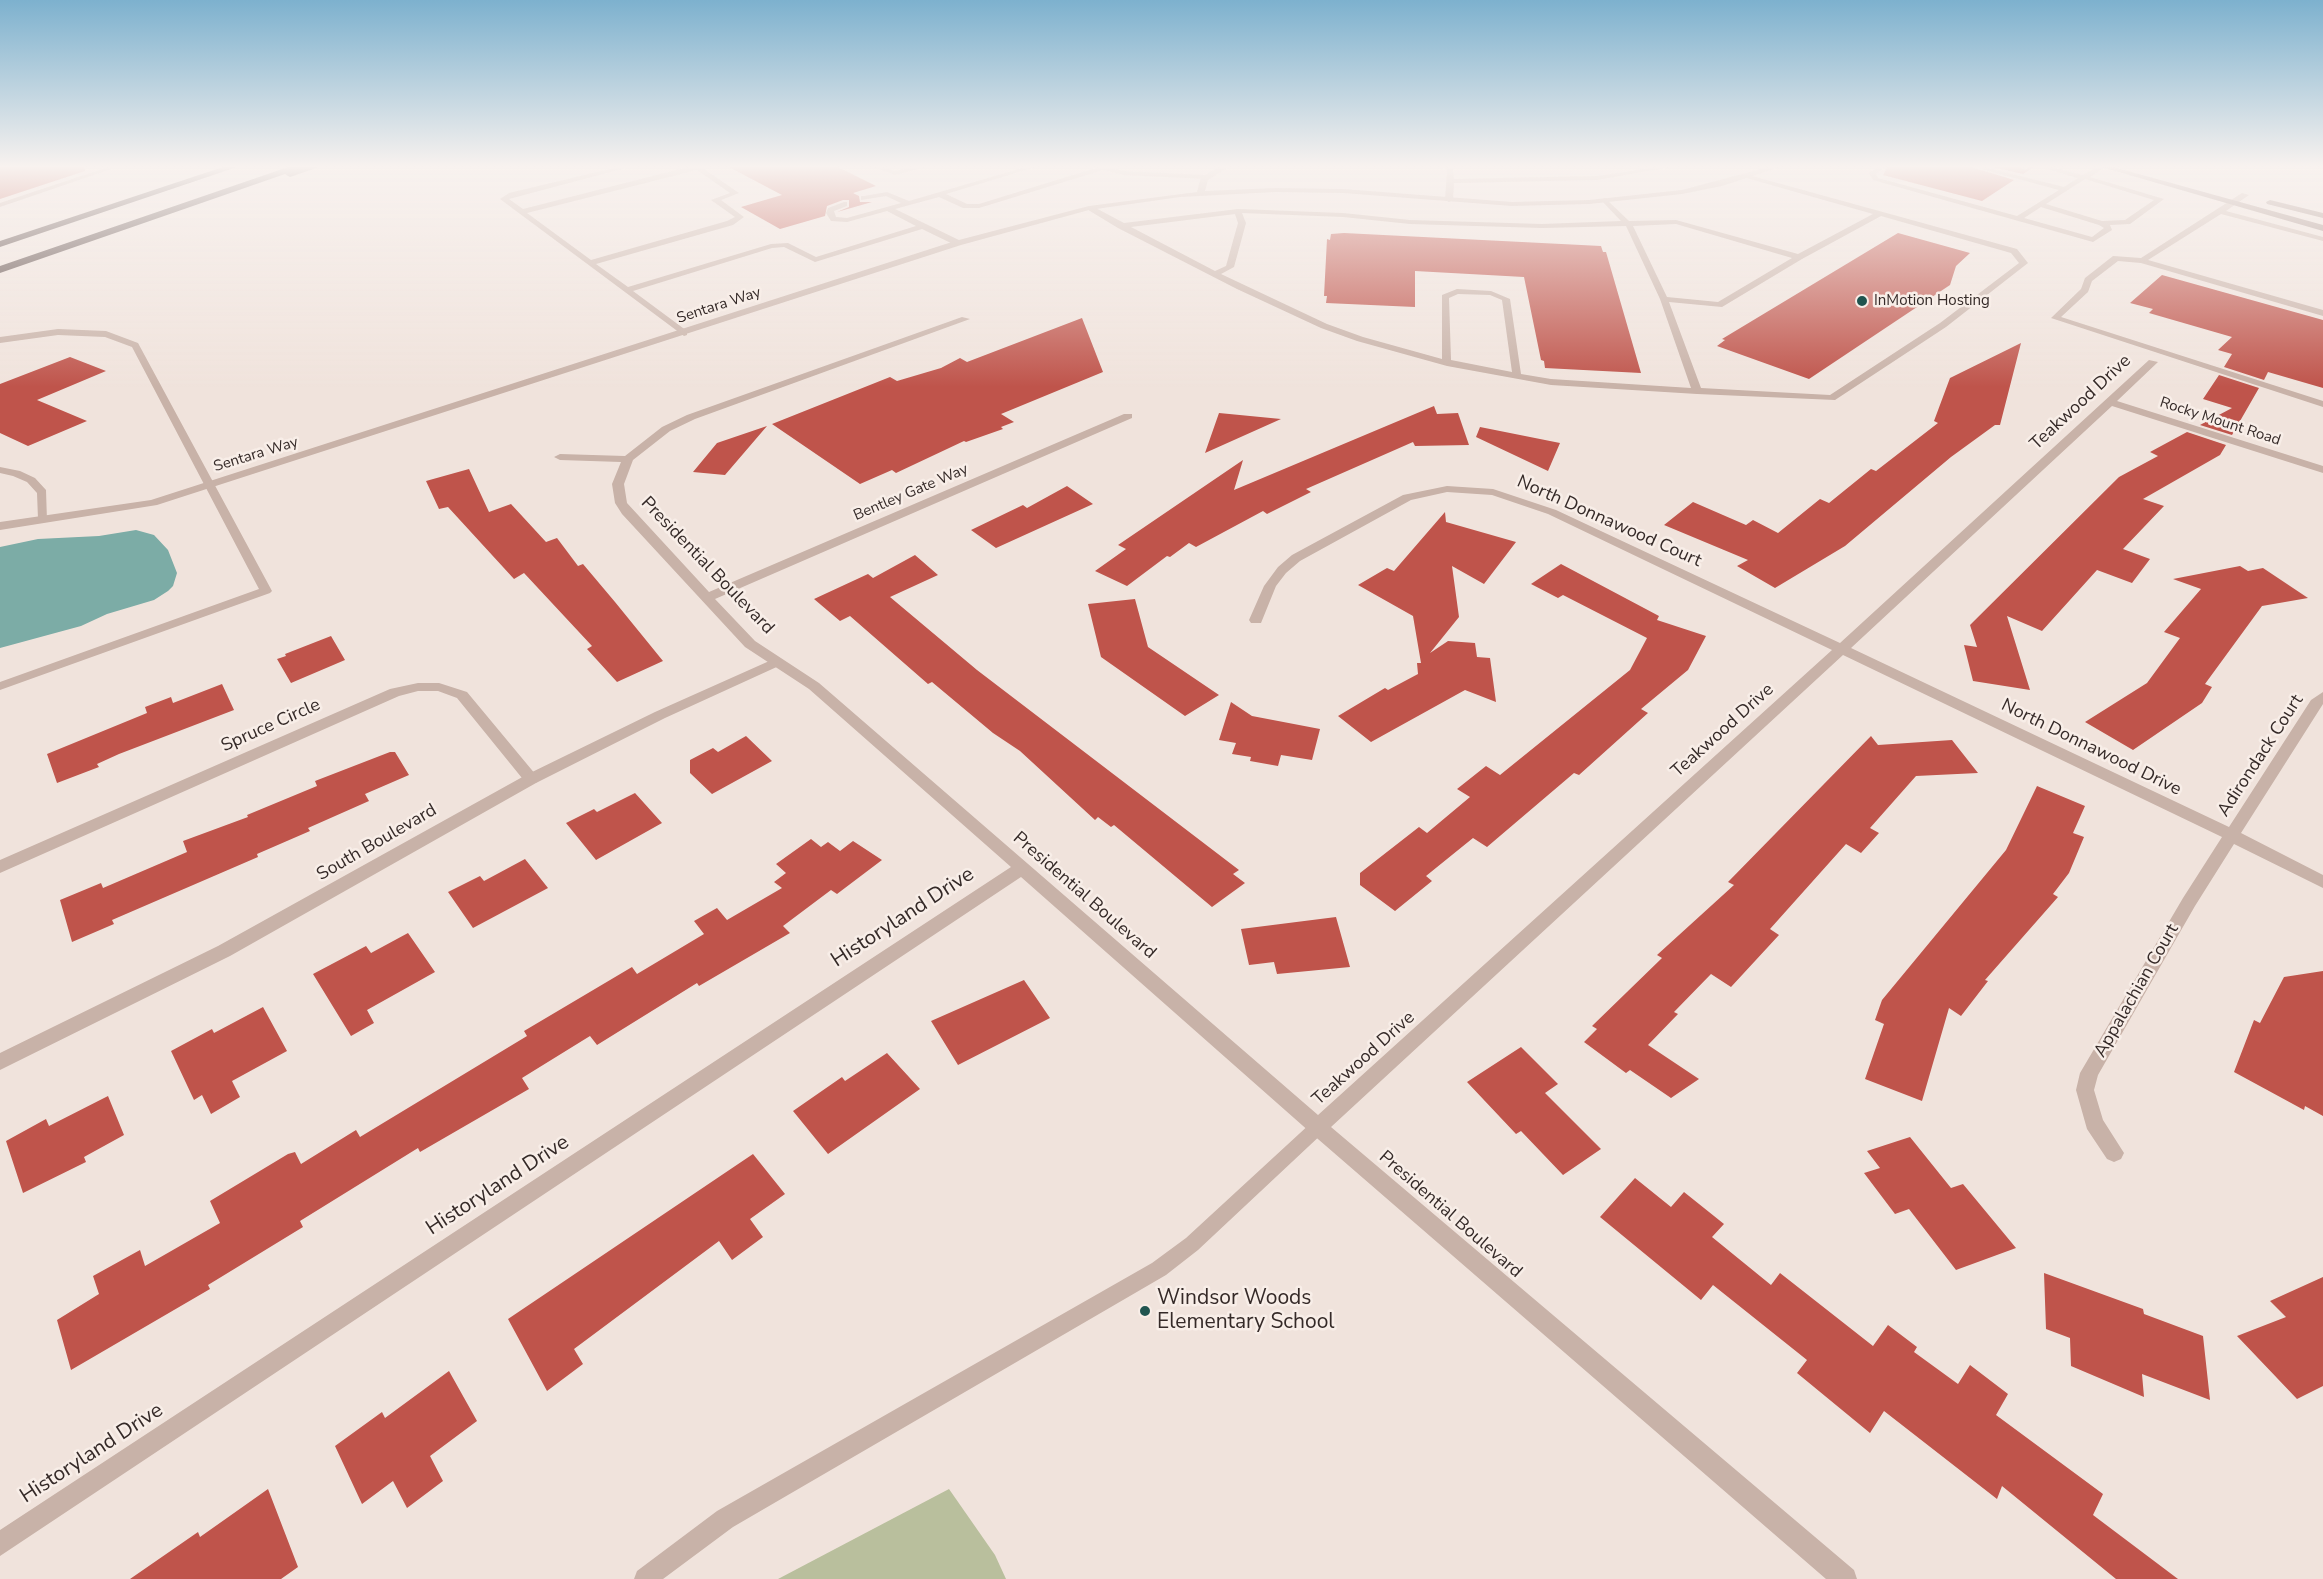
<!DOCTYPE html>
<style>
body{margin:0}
canvas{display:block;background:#f0e3dc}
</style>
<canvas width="2323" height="1579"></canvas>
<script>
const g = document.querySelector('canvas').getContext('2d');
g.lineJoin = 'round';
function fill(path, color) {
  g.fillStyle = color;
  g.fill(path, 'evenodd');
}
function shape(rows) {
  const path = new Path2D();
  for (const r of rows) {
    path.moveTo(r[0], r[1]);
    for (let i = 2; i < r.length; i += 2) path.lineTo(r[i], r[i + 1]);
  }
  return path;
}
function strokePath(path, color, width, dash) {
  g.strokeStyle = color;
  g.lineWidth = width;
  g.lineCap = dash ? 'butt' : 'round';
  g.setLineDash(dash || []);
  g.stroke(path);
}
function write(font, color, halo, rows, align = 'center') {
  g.font = font + ' "Nunito Sans",sans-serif';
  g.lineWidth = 5;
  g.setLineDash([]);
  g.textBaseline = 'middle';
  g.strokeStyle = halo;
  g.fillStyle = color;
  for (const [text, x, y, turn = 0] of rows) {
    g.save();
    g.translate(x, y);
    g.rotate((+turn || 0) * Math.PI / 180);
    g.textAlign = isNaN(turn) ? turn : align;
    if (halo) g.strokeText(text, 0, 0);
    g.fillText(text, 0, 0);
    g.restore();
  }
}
fill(shape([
 [949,1489,995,1555,1006,1579,778,1579]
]), '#b9bf9d');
fill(shape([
 [136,530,154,535,168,550,177,573,173,586,168,591,154,600,107,614,81,626,0,648,0,547,38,539,99,536]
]), '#7caca6');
fill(shape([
 [0,166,84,166,85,171,0,199],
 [727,166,836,166,876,186,853,193,859,196,860,202,872,202,837,212,849,207,849,200,843,200,827,206,825,216,780,229,741,207,782,195],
 [1888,166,1968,166,2014,180,1982,201,1883,175],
 [1988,166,2019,166,2025,170,2030,166,2034,167,2023,174],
 [1344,233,1601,246,1603,252,1606,252,1641,373,1545,368,1544,361,1541,360,1524,277,1415,271,1415,307,1326,303,1327,296,1324,296,1327,239,1330,240,1331,234],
 [1898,233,1970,253,1956,266,1950,285,1809,379,1717,346,1725,340,1722,339],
 [2162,275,2323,320,2323,388,2268,372,2264,380,2224,367,2232,354,2218,350,2232,337,2149,313,2153,309,2130,303],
 [1082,318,1103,372,1001,414,1014,422,1001,427,1003,429,966,442,964,441,896,473,892,470,860,484,772,424,890,377,897,381,941,368,960,358,967,362],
 [2021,343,2000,425,1995,425,1951,457,1845,546,1775,588,1737,566,1748,560,1664,525,1693,502,1746,525,1753,520,1778,533,1820,499,1829,503,1871,469,1876,471,1938,423,1934,421,1950,378],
 [70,357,106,371,37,400,87,421,28,446,0,433,0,384],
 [2219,375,2259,388,2232,435,2200,425,2232,408,2203,399],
 [1434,406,1437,414,1458,413,1469,445,1415,446,1413,442,1306,489,1311,492,1267,514,1263,511,1196,547,1189,543,1170,557,1167,556,1127,586,1095,571,1126,549,1118,545,1243,460,1234,490],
 [1219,413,1281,419,1205,453],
 [767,426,725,475,693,472,717,443],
 [1480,427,1560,443,1548,471,1476,437],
 [2187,432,2226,445,2220,455,2143,499,2164,506,2123,549,2150,559,2132,583,2097,570,2042,631,2007,616,2030,690,1973,681,1964,645,1977,647,1970,625,2119,477,2158,456,2150,452],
 [469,469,489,512,511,504,546,542,557,538,578,566,583,564,615,602,663,661,617,682,587,649,592,646,524,573,514,579,448,507,439,509,426,481],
 [1067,486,1093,504,996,548,971,530,1023,505,1027,508],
 [1445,512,1446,522,1516,542,1484,584,1452,566,1459,617,1430,653,1448,641,1475,643,1477,657,1490,658,1496,702,1465,690,1371,742,1338,716,1385,688,1388,690,1418,674,1417,663,1421,663,1413,616,1358,585,1387,568,1394,571],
 [915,555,938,575,890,597,977,670,1239,870,1233,874,1245,883,1212,907,1114,825,1111,827,1098,817,1095,820,1020,751,993,733,932,682,928,684,850,616,840,621,814,599,868,574,873,578],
 [1561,564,1659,616,1657,620,1706,636,1688,670,1641,709,1648,713,1579,775,1574,773,1487,847,1473,838,1426,876,1432,881,1395,911,1360,885,1360,873,1419,827,1427,833,1470,797,1457,789,1486,766,1500,775,1630,670,1647,638,1563,595,1558,598,1531,584],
 [2240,566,2248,571,2263,568,2308,598,2262,606,2205,684,2212,687,2202,703,2133,750,2085,722,2147,683,2180,638,2164,632,2201,589,2173,579],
 [1135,599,1148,647,1219,695,1185,716,1101,657,1088,604],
 [331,636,345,660,291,683,277,659,286,656,285,654],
 [222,684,234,710,119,754,97,764,99,767,57,783,47,754,147,713,145,707,171,697,173,703],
 [1231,702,1252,716,1320,729,1312,760,1281,755,1278,766,1250,761,1251,757,1232,754,1236,743,1219,740],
 [746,736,772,761,712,794,690,773,690,760,713,748,718,752],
 [1871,736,1878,745,1952,740,1978,773,1916,776,1870,828,1879,833,1861,853,1846,844,1770,929,1779,935,1731,987,1711,974,1674,1012,1678,1014,1648,1045,1699,1079,1671,1098,1630,1070,1626,1073,1584,1042,1597,1029,1592,1026,1662,958,1657,955,1734,885,1728,882],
 [390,752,395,752,409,775,365,794,369,801,308,828,310,831,257,854,258,857,112,920,114,924,72,942,60,900,101,883,103,888,187,852,183,841,248,817,247,815,317,786,315,781],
 [2037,786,2085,806,2073,833,2084,837,2069,873,2053,894,2058,897,1985,980,1988,981,1961,1016,1949,1008,1922,1101,1865,1079,1884,1024,1875,1020,1882,1000,2006,850],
 [635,793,662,823,596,860,566,823,594,809,597,812],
 [811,839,821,847,828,842,840,851,853,841,882,860,837,894,831,890,783,926,790,933,699,986,697,983,597,1045,590,1036,522,1078,529,1089,420,1152,418,1148,300,1221,303,1227,208,1285,210,1289,71,1370,57,1320,99,1294,93,1276,140,1250,145,1266,220,1223,210,1201,288,1154,295,1152,301,1164,356,1130,360,1137,527,1036,524,1031,632,967,637,974,704,934,694,921,717,908,727,920,782,888,774,882,786,873,776,864],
 [525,859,548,888,473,928,448,892,480,876,484,881],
 [1336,917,1350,967,1277,974,1274,962,1249,965,1241,929],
 [408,933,435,972,367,1010,374,1023,351,1036,313,974,366,946,371,953],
 [2323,971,2323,1116,2305,1106,2304,1110,2234,1072,2254,1020,2260,1023,2284,977],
 [1024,980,1050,1018,958,1065,931,1021],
 [263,1007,287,1051,232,1081,240,1097,211,1114,202,1095,194,1100,171,1051,212,1029,214,1033],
 [1521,1047,1558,1084,1545,1093,1601,1149,1563,1175,1521,1131,1516,1134,1467,1082],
 [887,1053,920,1089,828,1154,793,1111,842,1077,845,1081],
 [108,1096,124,1135,84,1157,86,1162,23,1193,6,1141,46,1119,49,1126],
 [1910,1137,1951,1188,1963,1184,2016,1248,1956,1270,1909,1209,1895,1214,1864,1173,1880,1168,1867,1151],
 [753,1154,785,1194,750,1219,763,1237,732,1260,719,1241,574,1349,583,1364,547,1391,508,1319],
 [1635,1178,1671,1207,1684,1192,1724,1224,1712,1237,1771,1285,1780,1273,1873,1346,1888,1325,1917,1347,1914,1352,1958,1384,1970,1365,2008,1394,1996,1415,2103,1494,2093,1515,2178,1579,2116,1579,2002,1486,1997,1499,1884,1411,1870,1433,1797,1373,1807,1360,1713,1285,1701,1300,1600,1217],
 [2044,1273,2143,1309,2144,1314,2203,1336,2210,1400,2142,1374,2144,1397,2071,1366,2070,1338,2046,1329],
 [2323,1277,2323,1386,2297,1399,2237,1336,2286,1317,2270,1301],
 [449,1371,477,1421,430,1456,443,1481,407,1508,393,1481,362,1504,335,1446,382,1412,385,1418],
 [268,1489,298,1567,281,1579,130,1579,198,1532,200,1537]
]), '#bf544b');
fill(shape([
 [111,166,120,166,0,207,0,203,111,166],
 [622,166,633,166,509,199,523,209,692,166,709,166,704,169,739,193,721,200,744,217,733,225,596,264,628,287,771,244,788,243,816,257,916,226,887,211,847,222,831,221,826,213,828,208,844,202,847,202,847,206,834,211,836,217,847,218,901,203,886,196,861,200,861,196,864,196,887,192,909,201,1029,166,1039,166,946,194,967,204,979,204,1102,166,1112,166,1110,168,1124,171,1207,175,1211,177,1207,179,1124,175,1103,170,979,208,963,208,939,197,895,209,961,241,961,245,955,245,922,229,815,262,784,247,772,248,633,291,687,331,687,335,684,336,500,199,509,193,622,166],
 [697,170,730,193,711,200,735,217,727,221,591,260,527,213,697,170],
 [871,166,880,166,895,171,918,166,930,166,895,175,871,166],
 [1439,166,1453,168,1454,179,1597,176,1662,166,1677,166,1597,180,1454,183,1453,200,1449,202,1445,200,1447,170,1439,166],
 [1879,166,1886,166,1876,174,1878,178,2017,216,2059,190,1970,166,1980,166,2064,187,2078,178,2036,166,2047,166,2083,175,2099,166,2107,166,2090,177,2164,199,2130,224,2110,225,2112,230,2093,242,1873,180,1869,173,1879,166],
 [2085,179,2154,200,2125,220,2102,221,2046,204,2085,179],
 [2041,207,2099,225,2104,228,2092,237,2024,218,2041,207],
 [2021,166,2028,166,2024,168,2021,166],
 [1745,174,2017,249,2028,263,1946,327,1835,400,1697,394,1551,385,1447,366,1357,341,1321,328,1237,289,1118,228,1085,208,1092,206,1124,223,1238,209,1343,213,1410,220,1542,224,1621,221,1601,200,1605,198,1629,221,1676,220,1798,254,1873,214,1743,177,1745,174],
 [1242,213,1343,217,1410,224,1542,228,1626,226,1660,299,1691,388,1551,379,1521,374,1510,299,1491,291,1457,289,1442,295,1442,359,1363,337,1327,324,1221,274,1234,267,1246,223,1242,213],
 [1235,214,1238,223,1226,266,1215,271,1131,227,1235,214],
 [1881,216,2011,253,2019,263,1940,323,1830,395,1701,388,1669,302,1722,307,1802,259,1881,216],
 [1676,224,1792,258,1718,302,1667,297,1633,226,1676,224],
 [1458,294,1490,295,1502,300,1512,372,1451,360,1449,298,1458,294],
 [2242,193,2249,195,2226,211,2323,237,2323,241,2221,214,2148,260,2323,310,2323,316,2141,263,2118,261,2092,281,2088,292,2061,317,2323,401,2323,407,2051,318,2081,289,2085,278,2113,256,2141,258,2242,193],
 [58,329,106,331,138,343,272,591,270,593,0,690,0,682,259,589,132,347,105,337,58,335,0,343,0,337,58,329],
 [0,467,20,471,35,478,46,490,47,521,39,521,38,519,37,493,27,482,13,476,0,473,0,467],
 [1318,1119,1324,1122,1327,1127,1324,1132,1198,1250,1166,1275,733,1527,663,1579,634,1579,637,1571,717,1511,1152,1263,1186,1238,1312,1122,1318,1119]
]), '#c8b2a8');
fill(shape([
 [1221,166,1230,166,1208,180,1205,191,1275,188,1343,189,1512,202,1589,200,1682,190,1772,166,1783,166,1722,186,1682,194,1589,204,1512,206,1343,193,1275,192,1180,197,1089,210,961,245,157,505,0,530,0,522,151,500,955,241,1089,206,1197,192,1201,177,1221,166],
 [962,317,970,319,695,419,670,431,633,460,624,484,627,503,709,592,1124,414,1132,414,1132,418,715,599,755,641,819,683,1318,1115,1832,650,1548,514,1492,495,1447,492,1411,500,1300,561,1286,573,1276,586,1261,623,1251,623,1249,620,1264,586,1278,567,1292,555,1403,495,1447,486,1493,489,1556,510,1840,643,2149,360,2158,362,2117,401,2323,466,2323,473,2112,406,1851,648,2229,827,2311,700,2323,692,2323,704,2241,833,2323,875,2323,888,2234,844,2195,906,2098,1075,2094,1090,2103,1120,2124,1153,2121,1159,2114,1162,2107,1159,2087,1129,2076,1090,2080,1073,2183,898,2222,837,1843,655,1331,1127,1854,1570,1857,1579,1826,1579,1311,1133,1021,877,0,1556,0,1530,1011,867,809,689,745,647,622,514,615,503,612,484,621,462,560,460,554,457,560,454,625,456,662,427,687,415,962,317],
 [418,683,439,683,467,692,536,775,538,779,536,783,526,783,457,698,438,691,418,691,399,696,0,873,0,860,390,689,418,683]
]), '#c8b2a8');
fill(shape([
 [776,658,783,662,781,665,665,718,536,783,230,956,0,1070,0,1053,218,946,526,775,655,712,776,658]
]), '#c8b2a8');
fill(shape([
 [2098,166,2110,166,2323,225,2323,231,2098,166],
 [2270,200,2323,213,2323,218,2267,204,2266,202,2270,200]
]), '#9b817a');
fill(shape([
 [226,166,240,166,0,247,0,241,226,166],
 [291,166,322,166,290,177,285,174,0,273,0,266,291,166]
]), '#564340');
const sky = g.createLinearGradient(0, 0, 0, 387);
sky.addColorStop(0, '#7db1ce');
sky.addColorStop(0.43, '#f8f2ef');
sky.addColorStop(1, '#f8f2ef00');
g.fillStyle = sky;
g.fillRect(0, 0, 2323, 387);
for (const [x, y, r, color] of [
 [1862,301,6,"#20544f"],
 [1145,1311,6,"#20544f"]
]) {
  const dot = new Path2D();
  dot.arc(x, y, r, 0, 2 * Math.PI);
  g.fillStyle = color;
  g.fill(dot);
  strokePath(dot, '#f8eee8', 2);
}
write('15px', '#352a28', '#f8eee8', [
 ["InMotion Hosting",1874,301]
], 'left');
write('15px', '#352a28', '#f8eee8', [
 ["Sentara Way",719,306,-18],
 ["Rocky Mount Road",2220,422,18],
 ["Sentara Way",256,455,-17],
 ["Bentley Gate Way",911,493,-23]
]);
write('18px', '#352a28', '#f8eee8', [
 ["Teakwood Drive",2081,403,-43],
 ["North Donnawood Court",1609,522,24],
 ["Presidential Boulevard",707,566,46],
 ["Spruce Circle",271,726,-24],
 ["Teakwood Drive",1723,731,-42],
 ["North Donnawood Drive",2091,748,26],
 ["Adirondack Court",2261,756,-57],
 ["South Boulevard",377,843,-30],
 ["Presidential Boulevard",1084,896,41],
 ["Appalachian Court",2137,991,-60],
 ["Teakwood Drive",1364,1059,-42],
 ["Presidential Boulevard",1450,1215,41]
]);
write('21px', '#352a28', '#f8eee8', [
 ["Historyland Drive",903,918,-33],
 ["Historyland Drive",498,1186,-33],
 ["Historyland Drive",92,1454,-33]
]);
write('21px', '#352a28', '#f8eee8', [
 ["Windsor Woods",1157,1299],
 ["Elementary School",1157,1323]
], 'left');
</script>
